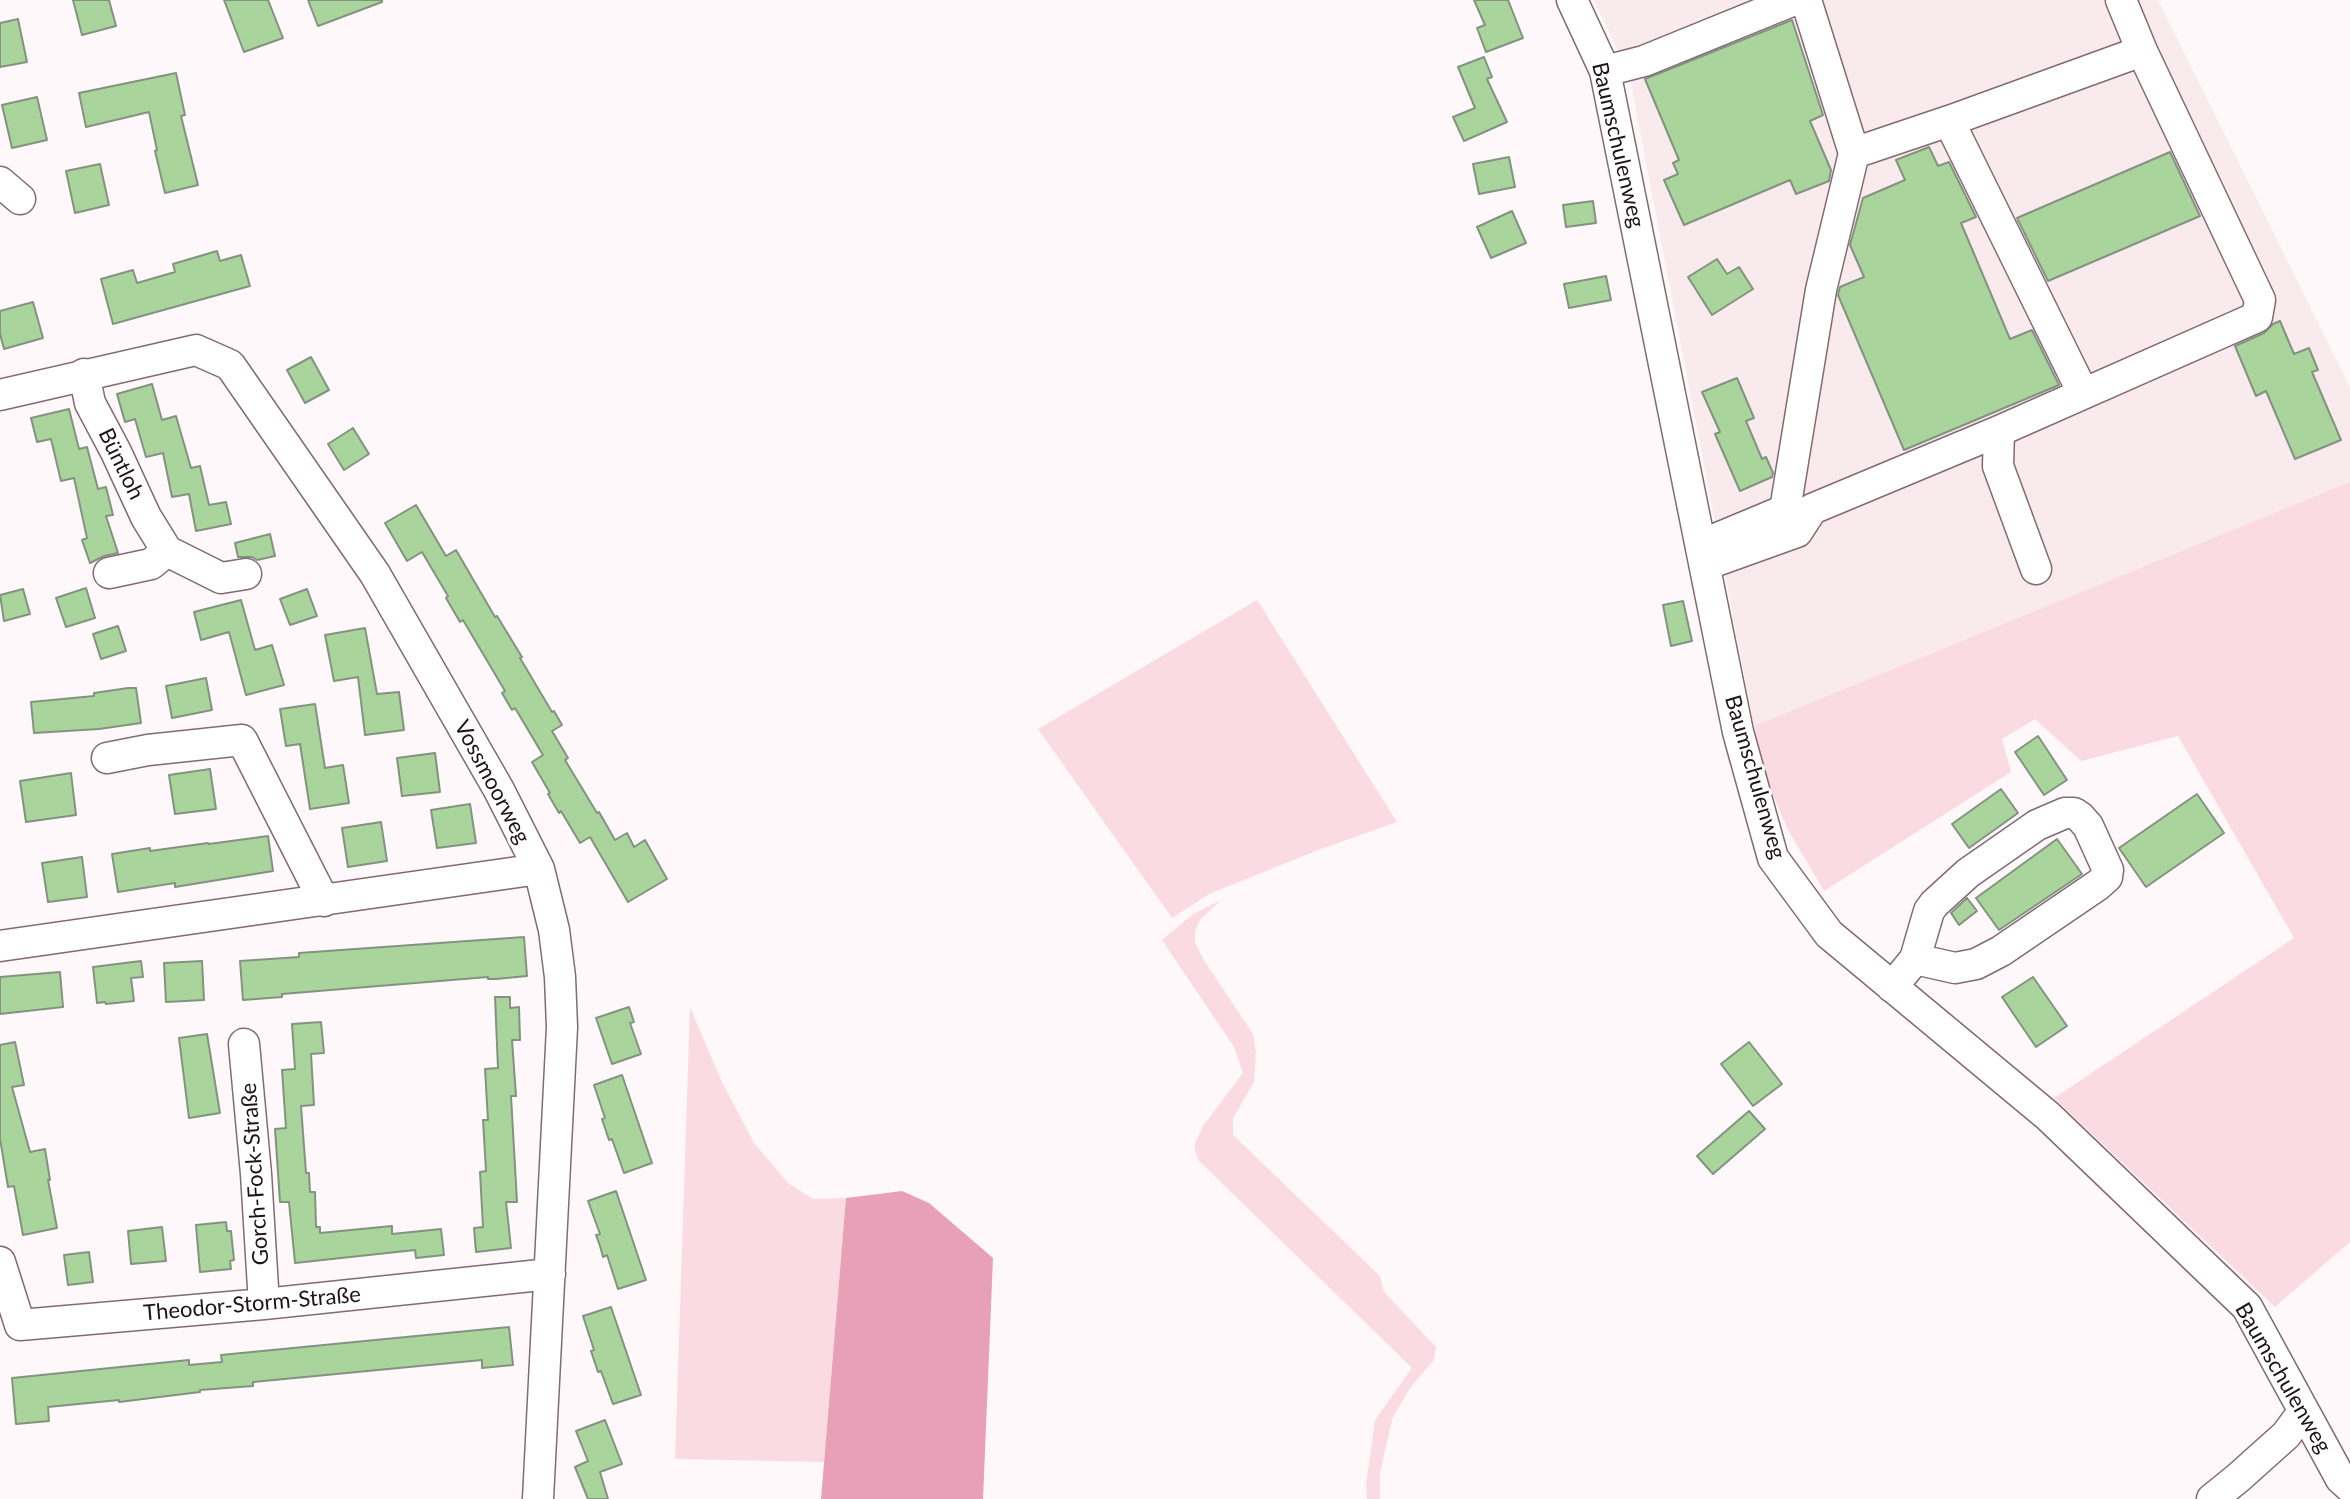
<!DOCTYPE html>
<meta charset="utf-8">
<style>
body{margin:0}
canvas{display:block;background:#fef8fa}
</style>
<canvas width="2350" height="1499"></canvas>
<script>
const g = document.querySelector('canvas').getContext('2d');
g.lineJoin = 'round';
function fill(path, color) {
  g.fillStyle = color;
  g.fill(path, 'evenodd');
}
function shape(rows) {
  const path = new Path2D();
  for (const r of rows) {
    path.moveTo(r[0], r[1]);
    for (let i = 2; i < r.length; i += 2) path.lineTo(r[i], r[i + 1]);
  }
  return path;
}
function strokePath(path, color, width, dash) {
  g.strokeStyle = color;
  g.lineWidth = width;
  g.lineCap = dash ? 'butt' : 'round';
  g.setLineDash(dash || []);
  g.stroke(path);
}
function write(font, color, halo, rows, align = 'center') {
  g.font = font + ' Lato,sans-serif';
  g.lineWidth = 6;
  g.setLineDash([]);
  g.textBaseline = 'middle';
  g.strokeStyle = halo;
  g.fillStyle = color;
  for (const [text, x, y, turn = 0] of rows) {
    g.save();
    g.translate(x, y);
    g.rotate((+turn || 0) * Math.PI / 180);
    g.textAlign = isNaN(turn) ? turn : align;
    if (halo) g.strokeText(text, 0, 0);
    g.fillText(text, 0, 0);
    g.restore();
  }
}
fill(shape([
 [1594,0,2158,0,2350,387,2350,482,1754,726,1629,74]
]), '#f9eaee');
fill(shape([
 [2350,482,2350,1242,2275,1307,2054,1098,2294,938,2178,736,2081,761,2035,719,2002,739,2011,772,1824,891,1787,828,1764,774,1754,726],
 [1257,600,1397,822,1321,849,1209,894,1172,918,1038,729],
 [1221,900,1200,920,1195,931,1195,942,1203,959,1253,1034,1256,1053,1254,1082,1233,1118,1233,1135,1380,1276,1384,1292,1436,1347,1434,1360,1410,1388,1393,1417,1380,1472,1380,1499,1367,1499,1366,1485,1375,1420,1412,1368,1198,1160,1194,1146,1203,1126,1243,1073,1234,1047,1162,940,1193,914],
 [690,1007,721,1080,754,1143,788,1183,813,1199,846,1198,824,1462,675,1459]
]), '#fadbe4');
fill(shape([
 [902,1191,929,1203,993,1258,983,1499,821,1499,846,1198]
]), '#e8a0b8');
const building = shape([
 [73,0,109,0,116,26,82,35,73,0],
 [224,0,268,0,283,38,244,52,224,0],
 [308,0,382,0,382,2,318,26,308,0],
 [1474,0,1508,0,1523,38,1486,52,1477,28,1485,25,1474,0],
 [18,19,27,62,0,67,0,23,18,19],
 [1792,20,1823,115,1810,121,1831,170,1829,181,1796,194,1790,180,1684,225,1664,180,1678,174,1673,163,1679,160,1645,79,1792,20],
 [1484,57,1492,77,1487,79,1507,122,1464,141,1453,117,1475,108,1458,67,1484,57],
 [176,73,185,115,181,116,198,185,165,193,155,151,157,150,149,112,86,127,79,93,176,73],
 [37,97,47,140,12,148,2,105,37,97],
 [1929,147,1938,166,1949,162,1976,217,1961,223,2010,339,2032,330,2059,385,1904,450,1838,295,1840,287,1864,277,1850,245,1863,198,1905,180,1896,160,1929,147],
 [2170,152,2200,216,2048,281,2017,218,2170,152],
 [1509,157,1515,187,1479,194,1473,164,1509,157],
 [100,164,109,205,75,213,66,171,100,164],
 [1593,201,1596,223,1566,227,1563,205,1593,201],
 [1512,211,1526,243,1491,258,1477,227,1512,211],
 [217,251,220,261,241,255,250,286,113,324,101,279,133,270,137,283,175,272,173,264,217,251],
 [1717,259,1727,274,1739,267,1753,289,1712,315,1688,277,1717,259],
 [1606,276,1611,300,1569,308,1564,284,1606,276],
 [33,302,43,338,4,349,0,334,0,311,33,302],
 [2280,321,2294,354,2309,348,2318,370,2312,372,2341,440,2295,459,2266,391,2256,396,2235,346,2264,333,2273,324,2280,321],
 [311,357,329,390,305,403,287,370,311,357],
 [1737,378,1754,418,1746,421,1762,459,1766,457,1773,473,1772,477,1740,491,1715,434,1720,432,1702,392,1737,378],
 [152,384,162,420,176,416,191,468,200,466,209,505,226,502,231,524,196,531,189,494,172,497,163,453,146,457,135,419,125,422,117,394,152,384],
 [69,409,79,449,87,447,98,489,106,487,113,515,106,516,118,553,104,556,90,563,82,540,87,538,74,478,61,481,51,439,37,442,31,418,69,409],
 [353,428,369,454,344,470,328,444,353,428],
 [416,505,446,556,456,550,495,617,497,616,522,657,520,658,552,712,554,711,562,725,552,731,568,758,565,760,597,813,599,812,615,840,627,833,634,847,645,840,667,879,628,902,590,837,580,843,561,811,559,813,548,794,550,793,532,762,543,755,515,708,512,710,502,693,505,691,463,620,460,622,446,598,448,596,422,552,407,561,385,523,416,505],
 [270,534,275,556,257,560,252,557,238,557,235,543,270,534],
 [86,588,95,618,66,627,56,598,86,588],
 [23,589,30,614,4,621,0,595,23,589],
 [307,589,317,616,290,625,280,599,307,589],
 [241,600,255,650,272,645,284,685,246,695,229,632,201,640,194,612,241,600],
 [1683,601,1692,641,1671,646,1663,605,1683,601],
 [118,626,126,651,101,659,93,634,118,626],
 [365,628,377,694,399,692,404,730,365,735,358,677,334,681,325,635,365,628],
 [206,678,212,710,172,718,166,686,206,678],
 [128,688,136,688,141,723,99,729,34,733,31,702,94,696,94,693,128,688],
 [315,704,325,768,343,765,349,803,310,809,300,744,286,746,280,709,315,704],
 [2038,736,2067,780,2044,795,2015,752,2038,736],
 [435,753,440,792,402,796,397,758,435,753],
 [210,769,216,809,175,814,169,775,210,769],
 [71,773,76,815,26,822,20,781,71,773],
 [2001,789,2018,813,1969,848,1952,824,2001,789],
 [2197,794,2224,833,2146,887,2119,848,2197,794],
 [470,804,476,843,437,848,431,810,470,804],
 [381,822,387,861,348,867,342,828,381,822],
 [268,836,273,871,175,887,175,883,118,892,112,854,150,848,150,851,208,843,209,844,268,836],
 [2057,839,2082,874,1999,930,1976,898,2057,839],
 [82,857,87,897,48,902,42,863,82,857],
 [1967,898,1977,911,1959,925,1951,913,1967,898],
 [524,937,527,976,496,979,488,979,488,977,282,994,282,997,243,1000,240,961,299,957,299,953,524,937],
 [141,961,143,977,131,978,134,1001,106,1004,105,1002,97,1003,93,967,141,961],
 [202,961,204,1000,166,1002,164,963,202,961],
 [60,972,63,1007,0,1014,0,977,60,972],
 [2033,977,2067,1026,2036,1047,2002,997,2033,977],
 [495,997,510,997,510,1008,519,1007,520,1040,512,1040,516,1096,511,1096,517,1202,506,1202,511,1248,476,1252,474,1228,483,1227,480,1172,486,1171,483,1120,488,1120,485,1069,498,1068,495,997],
 [629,1007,634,1022,630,1023,641,1054,612,1064,596,1018,629,1007],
 [321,1022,324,1053,311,1054,314,1105,301,1106,306,1173,309,1173,310,1192,315,1192,316,1227,320,1227,320,1233,392,1226,392,1234,441,1229,444,1255,416,1258,415,1250,295,1263,289,1202,280,1202,275,1129,286,1128,282,1070,295,1069,292,1024,321,1022],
 [207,1034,220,1113,189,1118,179,1038,207,1034],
 [15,1042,24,1085,12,1087,30,1152,45,1149,50,1180,48,1180,57,1228,23,1235,14,1186,8,1187,0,1139,0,1045,15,1042],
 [1749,1042,1782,1084,1753,1106,1721,1064,1749,1042],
 [622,1075,652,1163,624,1173,612,1139,609,1140,602,1119,605,1118,594,1085,622,1075],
 [1749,1111,1765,1129,1713,1174,1697,1156,1749,1111],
 [616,1191,646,1280,618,1289,607,1255,603,1257,600,1246,596,1235,600,1234,588,1201,616,1191],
 [226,1222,227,1231,231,1231,234,1260,230,1261,231,1269,200,1272,196,1225,226,1222],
 [162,1227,166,1261,131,1264,128,1231,162,1227],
 [89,1252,93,1282,68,1285,64,1255,89,1252],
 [611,1307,641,1395,613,1404,601,1371,598,1372,591,1351,594,1350,583,1316,611,1307],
 [509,1327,513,1365,482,1368,482,1360,253,1382,253,1386,200,1390,200,1392,119,1402,119,1400,48,1407,49,1421,16,1424,12,1378,189,1360,189,1365,222,1362,221,1355,509,1327],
 [605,1420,622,1464,600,1472,608,1499,588,1499,575,1467,588,1461,576,1431,605,1420]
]);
fill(building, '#a9d59d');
strokePath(building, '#849380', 2);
const minor = shape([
 [1572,0,1605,71,1738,732,1773,858,1829,934,2048,1116,2247,1307,2341,1479,2350,1487],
 [1605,71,1644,61,1794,0],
 [1949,121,2083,393],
 [1854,153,1949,121,2142,51,2121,0],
 [0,182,20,199],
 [84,374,90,403,116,452,146,517,167,551,221,578,246,574],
 [0,395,196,350,230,365,375,574,499,790,539,869,554,930,560,977,562,1027,538,1499],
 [1999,431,1998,466,2036,569],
 [1701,545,1785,510,1821,290,1854,153,1806,0],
 [1705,565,1797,532,1812,509,1999,431,2257,317,2260,300,2142,51],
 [109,573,151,564,167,551],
 [107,758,148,750,242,740,324,901],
 [0,946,539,869],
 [1892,987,1915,959,1929,911,1934,904,1968,873,2037,825,2065,813,2074,813,2080,817,2088,826,2108,870,2107,877,2098,885,2001,951,1976,964,1955,968,1915,959],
 [244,1044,256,1174,264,1304],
 [0,1262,20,1325,264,1304,550,1274],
 [2212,1499,2238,1478,2286,1435,2303,1412]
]);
strokePath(minor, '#836a72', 33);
strokePath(minor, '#fff', 30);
write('22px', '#1e1417', '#fff', [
 ["Baumschulenweg",1618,145,77],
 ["Büntloh",121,464,64],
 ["Baumschulenweg",1755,777,74],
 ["Vossmoorweg",492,782,62],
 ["Gorch-Fock-Straße",255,1174,-94],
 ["Theodor-Storm-Straße",252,1304,-5],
 ["Baumschulenweg",2283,1378,60]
]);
</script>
